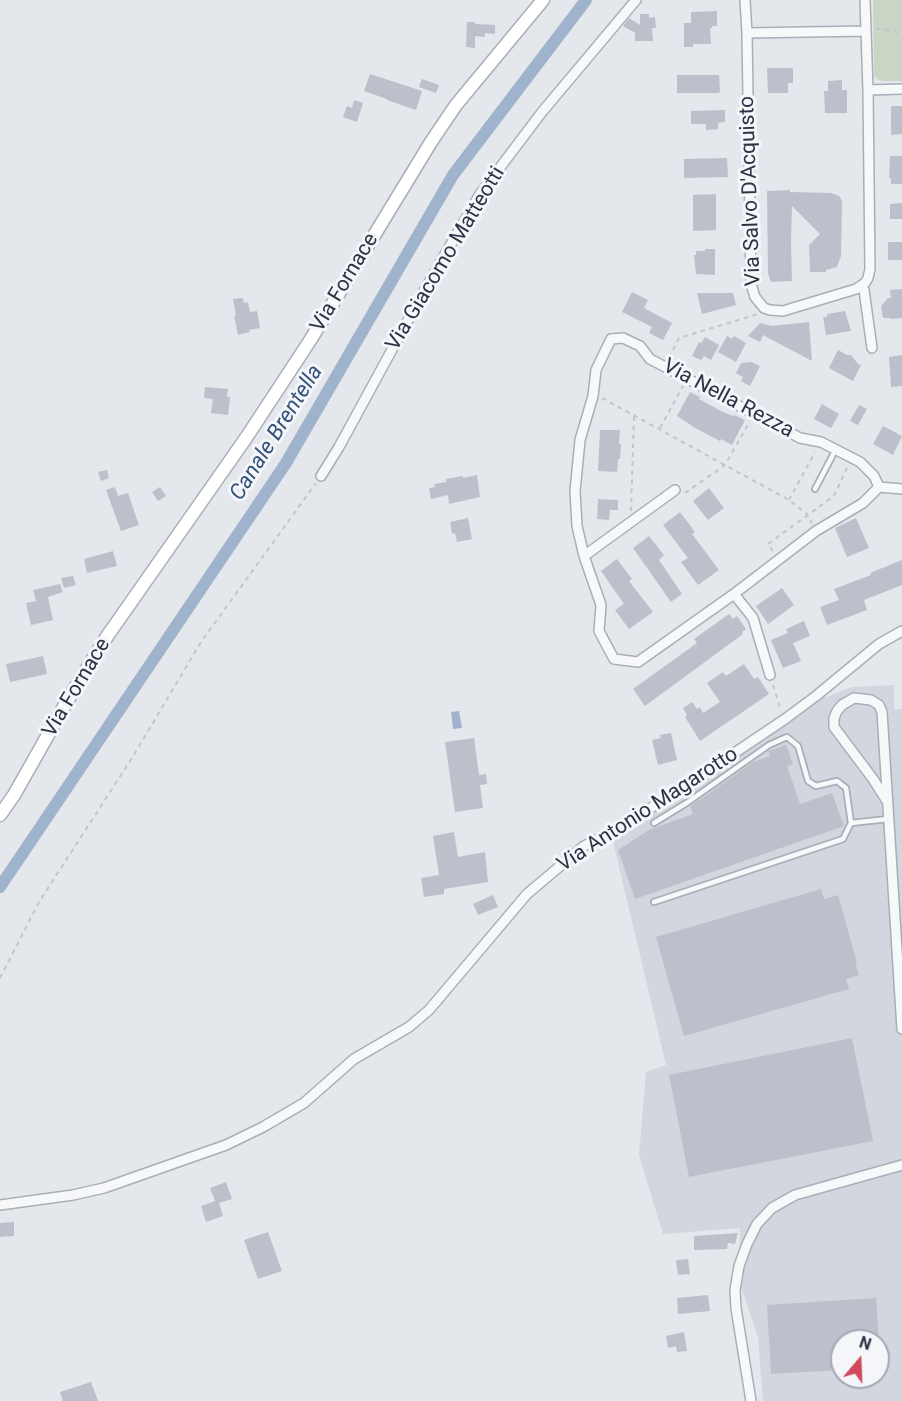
<!DOCTYPE html>
<style>
body{margin:0}
#map{position:relative;width:902px;height:1401px;overflow:hidden;background:#e4e7ec;font-family:Roboto,sans-serif}
canvas{display:block}
.north{position:absolute;left:830px;top:1329px;width:60px;height:60px;box-sizing:border-box;background:#f4f6f9;border:2px solid #a4a8b1;border-radius:50%;rotate:19deg;font-size:16px;font-weight:700;line-height:24px;text-align:center;color:#2b3445}
.north::after{content:'';display:block;margin:auto;width:21px;height:27px;background:#d1495b;clip-path:polygon(50% 0,100% 100%,50% 72%,0 100%)}
</style>
<div id="map">
<canvas width="902" height="1401"></canvas>
<div class="north">N</div>
</div>
<script>
const g = document.querySelector('canvas').getContext('2d');
g.lineJoin = 'round';
function fill(path, color) {
  g.fillStyle = color;
  g.fill(path, 'evenodd');
}
function shape(rows) {
  const path = new Path2D();
  for (const r of rows) {
    path.moveTo(r[0], r[1]);
    for (let i = 2; i < r.length; i += 2) path.lineTo(r[i], r[i + 1]);
  }
  return path;
}
function strokePath(path, color, width, dash) {
  g.strokeStyle = color;
  g.lineWidth = width;
  g.lineCap = dash ? 'butt' : 'round';
  g.setLineDash(dash || []);
  g.stroke(path);
}
function write(font, color, halo, rows, align = 'center') {
  g.font = font + ' Roboto,sans-serif';
  g.lineWidth = 6;
  g.setLineDash([]);
  g.textBaseline = 'middle';
  g.strokeStyle = halo;
  g.fillStyle = color;
  for (const [text, x, y, turn = 0] of rows) {
    g.save();
    g.translate(x, y);
    g.rotate((+turn || 0) * Math.PI / 180);
    g.textAlign = isNaN(turn) ? turn : align;
    if (halo) g.strokeText(text, 0, 0);
    g.fillText(text, 0, 0);
    g.restore();
  }
}
fill(shape([
 [894,685,894,709,902,709,902,1401,763,1401,758,1337,741,1287,740,1228,663,1234,639,1155,646,1072,666,1065,613,841,822,699,852,687],
 [842,1341,878,1341,878,1377,842,1377]
]), '#d2d6de');
fill(shape([
 [873,0,902,0,902,81,883,81,877,79,874,75]
]), '#c9d6c5');
fill(shape([
 [459,711,462,728,453,729,451,712]
]), '#9fb4cc');
strokePath(shape([
 [0,887,286,463,453,175,586,0]
]), '#9fb4cc', 12);
fill(shape([
 [717,11,717,26,712,26,712,28,710,28,711,44,693,44,693,47,684,47,684,23,691,23,691,12],
 [640,14,649,14,649,18,655,17,656,28,652,28,653,41,635,41,635,33,623,26,629,18,640,25],
 [467,22,475,22,475,24,495,25,495,34,485,33,485,37,475,36,475,48,466,47],
 [767,68,793,68,793,83,788,83,788,93,768,93],
 [370,74,422,91,416,110,387,100,387,99,364,91],
 [677,75,719,75,720,91,719,93,677,93],
 [422,79,439,85,436,93,419,87],
 [842,80,842,90,847,90,847,113,825,113,824,91,828,91,828,81],
 [354,100,363,103,357,122,343,117,347,106,352,108],
 [891,106,902,106,902,134,891,135],
 [725,110,725,122,718,123,718,129,706,130,706,124,691,124,691,111],
 [890,156,902,156,902,184,891,184,891,178,889,178],
 [727,158,728,177,684,178,684,159],
 [790,190,790,192,831,193,839,196,842,201,841,256,837,267,826,270,826,272,810,272,809,245,820,234,792,206,791,243,792,281,771,282,768,273,767,191],
 [716,194,716,230,693,231,693,195],
 [902,203,902,219,890,219,890,204],
 [888,242,902,242,902,260,888,260],
 [705,249,715,249,715,275,696,274,694,255,696,255,696,251,705,251],
 [902,289,902,318,890,319,890,318,883,318,881,306,888,298,891,298,890,290],
 [632,292,648,300,644,308,672,323,663,340,649,333,652,327,622,312],
 [697,293,733,293,736,305,702,314],
 [243,298,244,303,248,302,250,312,257,311,260,328,249,330,250,332,238,335,234,316,236,315,233,299],
 [845,311,851,331,826,335,823,317,827,317,827,314],
 [809,322,812,361,763,335,760,342,748,336,760,323,772,326],
 [727,336,732,339,734,336,746,343,736,362,718,352],
 [705,337,719,345,711,360,704,356,701,360,692,356,699,342,701,343],
 [838,350,847,355,851,355,858,364,861,365,853,381,829,368],
 [902,355,902,386,891,387,889,357],
 [751,362,760,366,750,386,741,381,743,377,736,373,741,363],
 [205,387,228,389,227,397,230,397,228,415,211,413,213,399,204,398],
 [690,392,700,397,699,399,723,412,733,416,734,415,745,420,732,445,721,439,720,441,697,429,677,416],
 [822,404,839,414,831,428,814,419],
 [859,405,867,409,858,425,850,421],
 [883,426,902,436,893,455,873,444],
 [600,430,620,430,619,444,621,444,620,459,618,459,617,472,598,471],
 [107,470,109,478,101,481,98,472],
 [477,475,480,497,449,504,448,495,431,499,429,488,435,487,434,484,446,482,446,479,463,476,463,478],
 [115,487,118,496,128,493,139,525,121,531,106,490],
 [160,487,166,496,158,501,152,492],
 [709,488,724,508,708,520,693,501],
 [598,499,618,500,618,510,610,510,609,520,597,519],
 [680,512,695,532,692,534,719,570,698,585,681,562,688,558,663,525],
 [468,518,472,539,457,542,455,533,452,534,450,522],
 [856,518,869,548,847,557,835,528],
 [649,536,664,555,659,560,682,594,671,602,633,548],
 [113,551,117,566,87,573,84,559],
 [617,559,632,579,629,581,653,612,629,629,615,610,624,604,601,571],
 [902,560,902,585,864,600,867,610,827,625,820,607,839,600,834,589,871,575,870,573],
 [73,576,76,585,64,588,61,578],
 [60,584,63,592,48,597,53,620,31,625,26,603,36,601,33,590],
 [782,588,794,605,768,624,756,606],
 [729,614,733,619,737,616,746,629,742,632,743,634,645,706,633,689,697,643,694,639],
 [804,621,810,636,793,643,801,661,783,668,771,640,788,633,786,629],
 [43,656,47,674,10,682,6,664],
 [744,664,754,679,758,677,769,694,700,741,685,717,687,715,683,708,692,702,697,709,700,707,703,713,720,702,707,683,723,672,726,676],
 [671,733,677,760,658,765,652,740,661,738,660,735],
 [474,738,479,775,486,774,487,784,480,785,483,808,455,812,445,742],
 [786,745,793,764,787,766,800,804,832,793,844,826,635,899,618,850,649,830,693,814,690,806,701,799,753,762,770,756,768,751],
 [454,832,458,857,485,852,488,882,444,889,444,894,424,897,421,878,439,875,433,836],
 [821,889,824,899,838,895,857,963,855,963,859,975,846,979,849,989,684,1036,656,937],
 [493,895,498,907,478,915,473,904],
 [852,1038,873,1141,689,1177,669,1075],
 [226,1182,232,1199,219,1203,223,1216,206,1222,201,1206,215,1201,210,1188],
 [14,1222,14,1236,0,1237,0,1223],
 [268,1232,282,1271,258,1279,244,1240],
 [738,1233,735,1244,728,1243,727,1249,694,1250,694,1236],
 [688,1259,690,1274,678,1275,676,1260],
 [708,1295,710,1311,678,1314,677,1298],
 [876,1298,879,1341,842,1341,842,1370,771,1374,767,1305],
 [684,1332,687,1351,677,1352,676,1346,668,1348,666,1336],
 [91,1382,98,1401,63,1401,60,1392]
]), '#bbc0ca');
const lane = shape([
 [815,489,836,449],
 [654,823,688,802,769,745,787,737,798,746,808,781,816,786,837,781,846,788,851,823,888,819],
 [654,902,843,839,851,823]
]);
const street = shape([
 [745,0,747,33,751,284,755,297,764,308,770,310,783,311,856,289,865,283,868,278,870,269,868,90,865,0],
 [747,33,866,31],
 [868,90,902,89],
 [861,286,864,290,872,348],
 [623,338,640,346,650,359,800,438,821,442,860,462,874,476,879,487,863,503,816,531,734,594,638,662,614,659,599,631,601,605,584,556,577,526,575,491,580,440,593,396,596,370,611,339,623,338],
 [321,476,339,447,425,289,480,194,542,112,636,0],
 [879,487,902,489],
 [584,556,675,490],
 [734,594,753,618,770,675],
 [887,801,873,779,834,727,834,718,837,711,842,705,854,698,871,700,879,705,882,712,902,1029],
 [0,1205,73,1195,104,1188,226,1145,263,1127,304,1103,354,1059,409,1027,429,1010,527,894,584,846,608,834,672,795,785,719,816,696,879,644,902,631],
 [751,1401,736,1308,735,1290,739,1266,747,1244,757,1224,772,1208,795,1195,902,1165]
]);
const secondary = shape([
 [0,815,14,795,70,696,108,635,246,438,311,339,431,142,456,105,543,0]
]);
strokePath(lane, '#a9aeb7', 8);
strokePath(street, '#a9aeb7', 12);
strokePath(secondary, '#a9aeb7', 15);
strokePath(shape([
 [876,29,890,30,902,34],
 [669,358,679,338,758,314],
 [602,398,789,500,807,514,812,523],
 [660,428,683,386],
 [685,493,725,465,750,421],
 [789,500,815,452],
 [631,511,634,416],
 [773,551,768,544,834,496,847,468],
 [773,685,781,711],
 [0,978,39,902,132,758,201,642,316,483]
]), '#c2c5cb', 2, [4.5, 4.5]);
strokePath(lane, '#f7f8fa', 4.5);
strokePath(street, '#f7f8fa', 9);
strokePath(secondary, '#fff', 12);
write('21px', '#2b3445', '#f4f6f9', [
 ["Via Salvo D'Acquisto",751,191,-92],
 ["Via Giacomo Matteotti",446,259,-59],
 ["Via Fornace",345,283,-59],
 ["Via Nella Rezza",728,399,28],
 ["Via Fornace",77,688,-59],
 ["Via Antonio Magarotto",648,810,-33]
]);
write('italic 22px', '#34527a', '#f4f6f9', [
 ["Canale Brentella",277,433,-58]
]);
</script>
